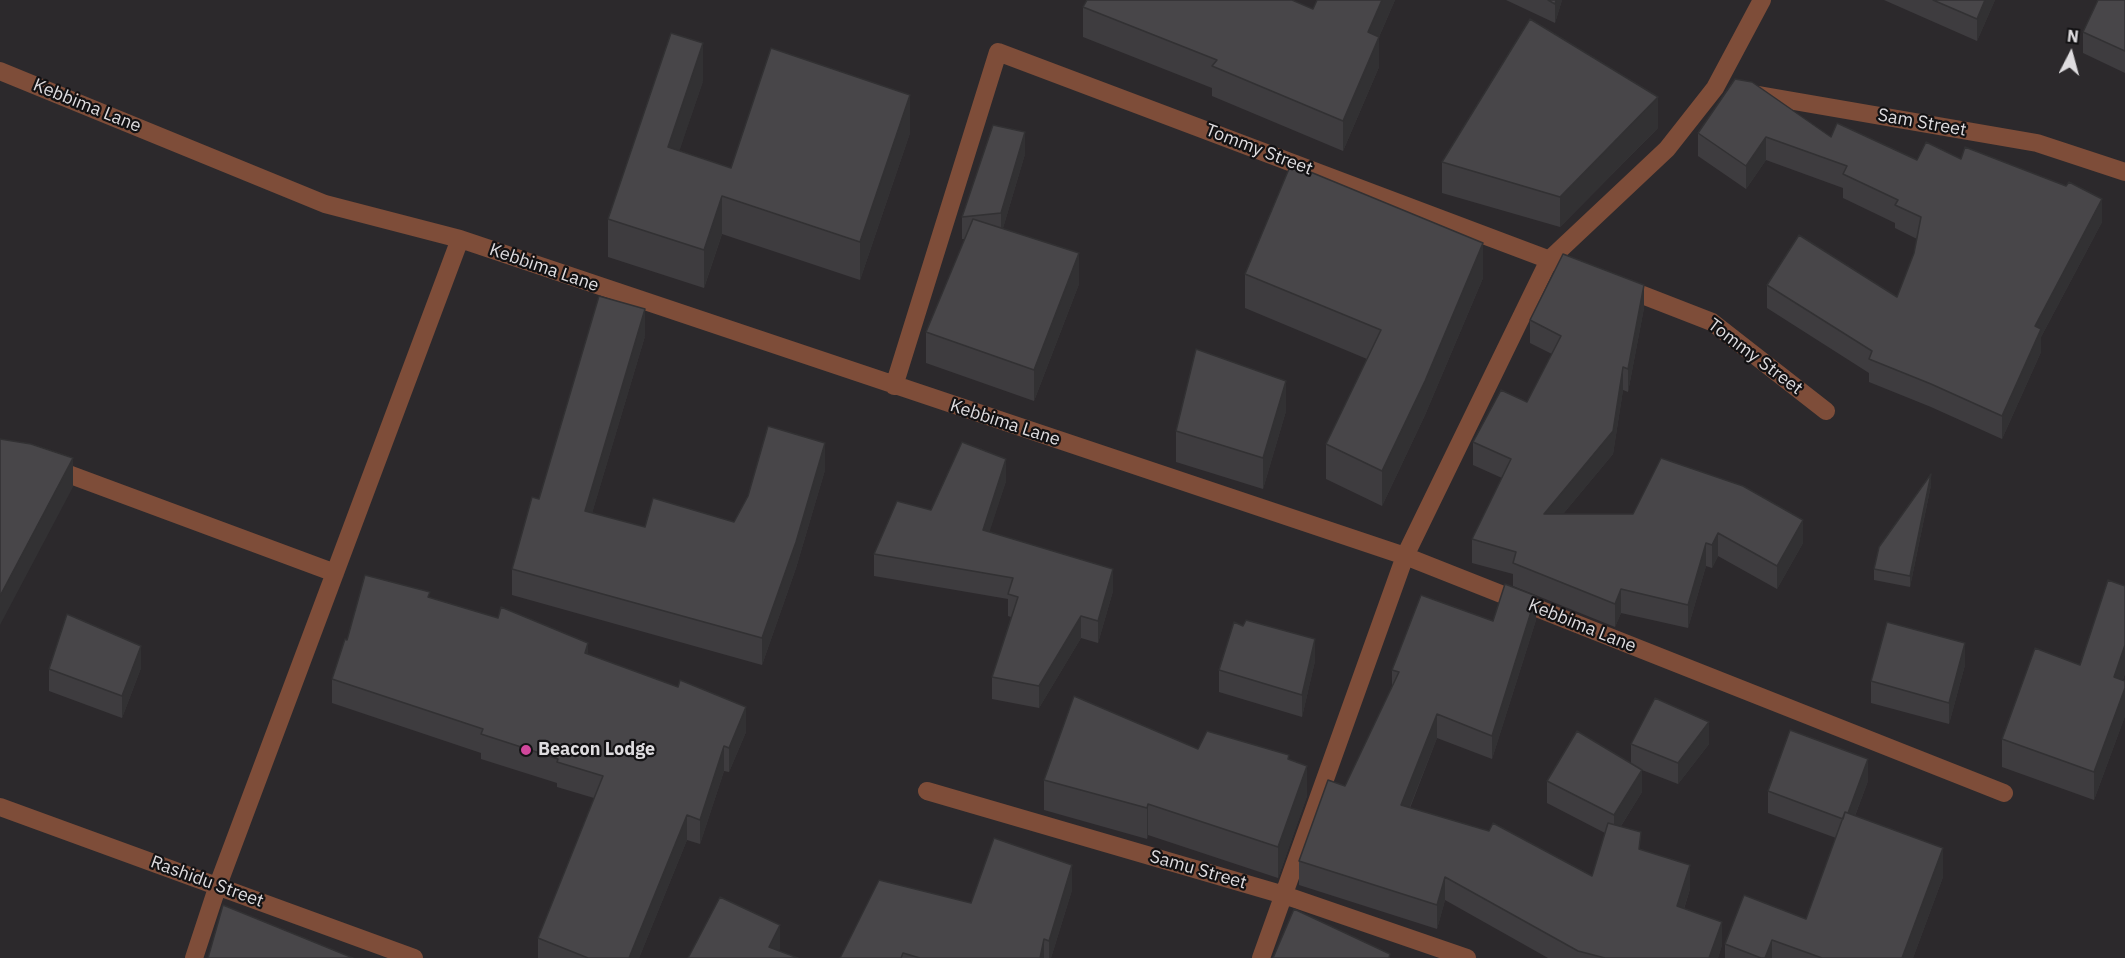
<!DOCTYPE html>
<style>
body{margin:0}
#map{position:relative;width:2125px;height:958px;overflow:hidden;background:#2c292c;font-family:"IBM Plex Sans",sans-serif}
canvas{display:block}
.north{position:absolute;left:2041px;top:24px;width:60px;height:60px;-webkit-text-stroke:4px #131214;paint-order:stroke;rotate:6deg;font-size:16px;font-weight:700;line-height:24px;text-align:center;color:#dedcdf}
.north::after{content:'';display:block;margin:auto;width:21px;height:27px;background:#dedcdf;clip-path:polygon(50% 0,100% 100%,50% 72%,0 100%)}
</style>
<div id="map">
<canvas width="2125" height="958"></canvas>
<div class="north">N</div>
</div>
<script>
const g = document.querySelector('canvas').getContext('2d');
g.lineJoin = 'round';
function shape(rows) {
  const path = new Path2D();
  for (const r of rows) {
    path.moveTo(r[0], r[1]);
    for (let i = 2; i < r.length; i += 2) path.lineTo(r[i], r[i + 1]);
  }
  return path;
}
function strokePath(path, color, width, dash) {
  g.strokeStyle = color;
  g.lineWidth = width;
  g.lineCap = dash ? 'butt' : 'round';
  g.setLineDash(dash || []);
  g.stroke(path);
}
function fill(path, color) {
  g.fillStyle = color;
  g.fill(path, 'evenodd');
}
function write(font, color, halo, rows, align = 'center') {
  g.font = font + ' "IBM Plex Sans",sans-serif';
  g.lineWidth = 4.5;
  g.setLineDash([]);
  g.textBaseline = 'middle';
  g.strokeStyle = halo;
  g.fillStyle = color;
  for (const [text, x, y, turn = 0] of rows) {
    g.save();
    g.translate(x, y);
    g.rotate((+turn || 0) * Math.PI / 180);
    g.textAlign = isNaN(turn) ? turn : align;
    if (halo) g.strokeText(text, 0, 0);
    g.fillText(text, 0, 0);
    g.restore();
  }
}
strokePath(shape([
 [0,71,325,204,460,239,1405,556,2004,793],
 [1753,94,2037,143,2125,172],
 [1622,287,1712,322,1826,411],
 [894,386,998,52,1579,271],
 [52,468,335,573],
 [927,791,1284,895,1467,958],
 [0,807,414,958],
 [194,958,218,885,460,239],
 [1261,958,1405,556,1549,260,1667,149,1715,88,1762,0]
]), '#7e4d39', 18);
fill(shape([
 [1317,0,1395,0,1379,37,1379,67,1343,151,1212,96,1212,88,1083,37,1083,7,1313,9],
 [1506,0,1562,0,1555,23],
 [1884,0,1995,0,1977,41],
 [2125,0,2125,73,2083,53,2083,32],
 [703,81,679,151,731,168,910,133,860,280,722,234,704,288,608,257,608,219],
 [1658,128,1560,227,1442,193,1442,162],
 [1698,133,1831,137,1917,160,1961,159,2102,222,2041,337,2041,352,2002,439,1931,407,1869,382,1869,373,1767,308,1767,285,1897,297,1914,253,1917,239,1895,228,1895,223,1843,198,1843,188,1766,160,1746,189,1698,156],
 [1025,154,1003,228,1079,284,1034,401,926,363,926,332,965,239,962,239,962,217],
 [1245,274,1483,278,1425,415,1382,506,1326,479,1326,444,1367,359,1245,308],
 [1644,308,1628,392,1623,390,1613,454,1563,514,1803,543,1777,589,1718,556,1712,568,1706,566,1688,628,1621,613,1615,627,1513,586,1513,574,1472,563,1472,539,1502,478,1473,465,1473,442,1527,402,1552,354,1530,343,1530,320],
 [645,336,592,513,645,527,734,522,825,470,796,568,762,665,512,595,512,569,539,499],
 [1286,411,1263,489,1176,462,1176,431],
 [1006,481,989,532,1113,591,1098,643,1081,638,1039,708,992,699,992,677,1011,617,1008,616,1008,599,874,576,874,554,931,510],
 [1931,485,1910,587,1874,580,1874,569],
 [2125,586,2125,673,2123,680,2125,681,2125,716,2094,800,2002,767,2002,739,2080,665],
 [430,598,588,654,746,732,729,772,724,771,700,844,687,840,639,958,538,958,538,938,594,798,557,787,557,783,481,759,481,753,332,703,332,679,347,640],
 [1536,620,1492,759,1437,738,1410,808,1592,876,1605,833,1547,803,1547,781,1631,763,1631,744,1709,744,1678,784,1642,770,1642,792,1621,826,1641,850,1690,889,1684,909,1722,945,1718,958,1548,958,1445,900,1437,929,1299,885,1299,861,1345,786,1392,687,1392,670,1493,621],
 [1315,661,1302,717,1219,692,1219,670],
 [1965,665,1949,724,1871,703,1871,681],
 [141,668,122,718,49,691,49,669],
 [1198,749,1289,759,1307,796,1278,878,1148,835,1147,839,1044,810,1044,780],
 [1868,781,1855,816,1943,877,1913,958,1725,958,1725,944,1806,919,1836,838,1768,813,1768,791],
 [1072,890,1051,958,840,958,971,903]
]), '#3e3c3f');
fill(shape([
 [1382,0,1395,0,1368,62,1368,32],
 [1556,0,1562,0,1555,23,1555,4],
 [1985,0,1995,0,1977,41,1977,19],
 [1379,37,1379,67,1343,151,1343,121],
 [703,43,703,81,668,185,668,147],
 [910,95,910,133,860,280,860,242],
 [1658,97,1658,128,1560,227,1560,197],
 [1025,132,1025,154,1001,235,1001,213],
 [1766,137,1766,160,1746,189,1746,166],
 [722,196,722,234,704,288,704,250],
 [2102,199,2102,222,2041,337,2041,352,2002,439,2002,416,2035,326],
 [1483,243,1483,278,1425,415,1382,506,1382,471],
 [1079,253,1079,284,1034,401,1034,370],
 [1644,285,1644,308,1628,392,1628,369],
 [645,309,645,336,585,537,585,511],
 [1623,367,1623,390,1613,454,1544,537,1544,514],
 [1286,381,1286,411,1263,489,1263,458],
 [825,443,825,470,796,568,762,665,762,638],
 [73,458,73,487,0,625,0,596],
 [1006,459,1006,481,983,552,983,530],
 [1931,474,1931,485,1910,587,1910,576],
 [1803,520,1803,543,1777,589,1777,566],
 [1718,533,1718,556,1712,568,1712,545],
 [1706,543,1706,566,1688,628,1688,605],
 [1113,569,1113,591,1098,643,1098,621],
 [1621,589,1621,613,1615,627,1615,604],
 [1536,596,1536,620,1492,759,1492,736],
 [1081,616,1081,638,1039,708,1039,686],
 [1315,639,1315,661,1302,717,1302,695],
 [588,643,588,667,585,653],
 [1965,643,1965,665,1949,724,1949,703],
 [2125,645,2125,673,2114,705,2114,677],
 [141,646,141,668,122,718,122,696],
 [2125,688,2125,716,2094,800,2094,772],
 [746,707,746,732,729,772,729,748],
 [1437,714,1437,738,1401,829,1401,805],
 [1709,722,1709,744,1678,784,1678,763],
 [724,746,724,771,700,844,700,820],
 [1868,759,1868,781,1845,842,1845,820],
 [1307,766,1307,796,1278,878,1278,847],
 [1642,770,1642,792,1614,837,1614,815],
 [1148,804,1148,835,1147,839,1147,808],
 [687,815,687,840,639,958,629,958],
 [1943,848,1943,877,1913,958,1902,958],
 [1072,865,1072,890,1051,958,1049,958,1049,941],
 [1690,865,1690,889,1677,930,1677,906],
 [1445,877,1445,900,1437,929,1437,905],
 [1722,922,1722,945,1718,958,1709,958],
 [780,925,780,949,776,958,769,947],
 [1044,939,1044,958,1040,958],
 [1772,940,1772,958,1765,958]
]), '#323133');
const building = shape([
 [1087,0,1292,0,1313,9,1317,0,1382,0,1368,32,1379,37,1343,121,1212,66,1217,60,1083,7,1087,0],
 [1548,0,1556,0,1555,4,1548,0],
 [1933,0,1985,0,1977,19,1933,0],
 [2098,0,2125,0,2125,51,2083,32,2098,0],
 [1530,19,1658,97,1560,197,1442,162,1530,19],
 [671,33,703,43,668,147,731,168,771,48,910,95,860,242,722,196,704,250,608,219,671,33],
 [1735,79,1752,82,1831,137,1837,123,1917,160,1926,142,1961,159,1965,147,2066,186,2069,182,2102,199,2035,326,2041,329,2002,416,1931,384,1869,359,1872,351,1767,285,1799,235,1897,297,1914,253,1921,217,1895,205,1898,200,1843,174,1847,166,1766,137,1746,166,1698,133,1735,79],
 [993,125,1025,132,1001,213,962,217,993,125],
 [1291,164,1483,243,1425,381,1382,471,1326,444,1381,330,1245,274,1291,164],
 [973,219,1079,253,1034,370,926,332,973,219],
 [1563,254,1644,285,1628,369,1623,367,1613,431,1544,514,1633,514,1661,458,1743,486,1803,520,1777,566,1718,533,1712,545,1706,543,1688,605,1621,589,1615,604,1513,563,1516,552,1472,539,1511,459,1473,442,1501,390,1527,402,1561,336,1530,320,1563,254],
 [599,296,645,309,585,511,645,527,653,498,734,522,748,496,768,426,825,443,796,542,762,638,512,569,532,497,539,499,599,296],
 [1196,349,1286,381,1263,458,1176,431,1196,349],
 [0,439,31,444,73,458,0,596,0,439],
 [962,442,1006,459,983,530,1113,569,1098,621,1081,616,1039,686,992,677,1018,597,1008,594,1013,578,874,554,897,501,931,510,962,442],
 [1931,474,1910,576,1874,569,1879,547,1931,474],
 [365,575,430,592,428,597,498,618,501,607,588,643,585,653,678,687,680,680,746,707,729,748,724,746,700,820,687,815,629,958,588,958,538,938,603,776,557,762,558,759,481,734,483,729,332,679,345,639,347,640,365,575],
 [2108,580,2125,586,2125,645,2114,677,2125,681,2125,688,2094,772,2002,739,2035,648,2080,665,2108,580],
 [1505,584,1536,596,1492,736,1437,714,1401,805,1489,831,1493,823,1592,876,1608,823,1641,832,1639,849,1690,865,1677,906,1722,922,1709,958,1605,958,1578,951,1445,877,1437,905,1299,861,1328,780,1345,786,1399,672,1392,670,1421,595,1493,621,1505,584],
 [67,614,141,646,122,696,49,669,67,614],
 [1246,620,1315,639,1302,695,1219,670,1234,622,1243,626,1246,620],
 [1887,622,1965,643,1949,703,1871,681,1887,622],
 [1074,696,1198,749,1207,731,1289,755,1288,759,1307,766,1278,847,1148,804,1147,808,1044,780,1074,696],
 [1655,698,1709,722,1678,763,1631,744,1655,698],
 [1790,730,1868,759,1848,813,1845,812,1843,819,1768,791,1790,730],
 [1577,731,1642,770,1614,815,1547,781,1577,731],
 [1845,812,1943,848,1902,958,1822,958,1772,940,1765,958,1761,958,1725,944,1744,895,1806,919,1845,812],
 [994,838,1072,865,1049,941,1044,939,1040,958,920,958,903,953,901,958,840,958,879,880,971,903,994,838],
 [720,897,780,925,769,947,798,958,688,958,720,897],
 [223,905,353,958,208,958,223,905],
 [1294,909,1390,954,1389,958,1273,958,1294,909]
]);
fill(building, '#484649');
strokePath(building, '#323133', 1.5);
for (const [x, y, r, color] of [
 [526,750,6,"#d1479c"]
]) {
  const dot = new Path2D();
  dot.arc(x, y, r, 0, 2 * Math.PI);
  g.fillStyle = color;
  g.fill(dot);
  strokePath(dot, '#131214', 2);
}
write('18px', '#dedcdf', '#131214', [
 ["Kebbima Lane",87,106,22],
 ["Sam Street",1922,123,10],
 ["Tommy Street",1259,150,21],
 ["Kebbima Lane",544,268,19],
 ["Tommy Street",1755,357,37],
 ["Kebbima Lane",1005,423,18],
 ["Kebbima Lane",1582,626,22],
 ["Samu Street",1198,870,16],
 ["Rashidu Street",207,882,20]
]);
write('bold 18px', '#dedcdf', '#131214', [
 ["Beacon Lodge",538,750]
], 'left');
</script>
